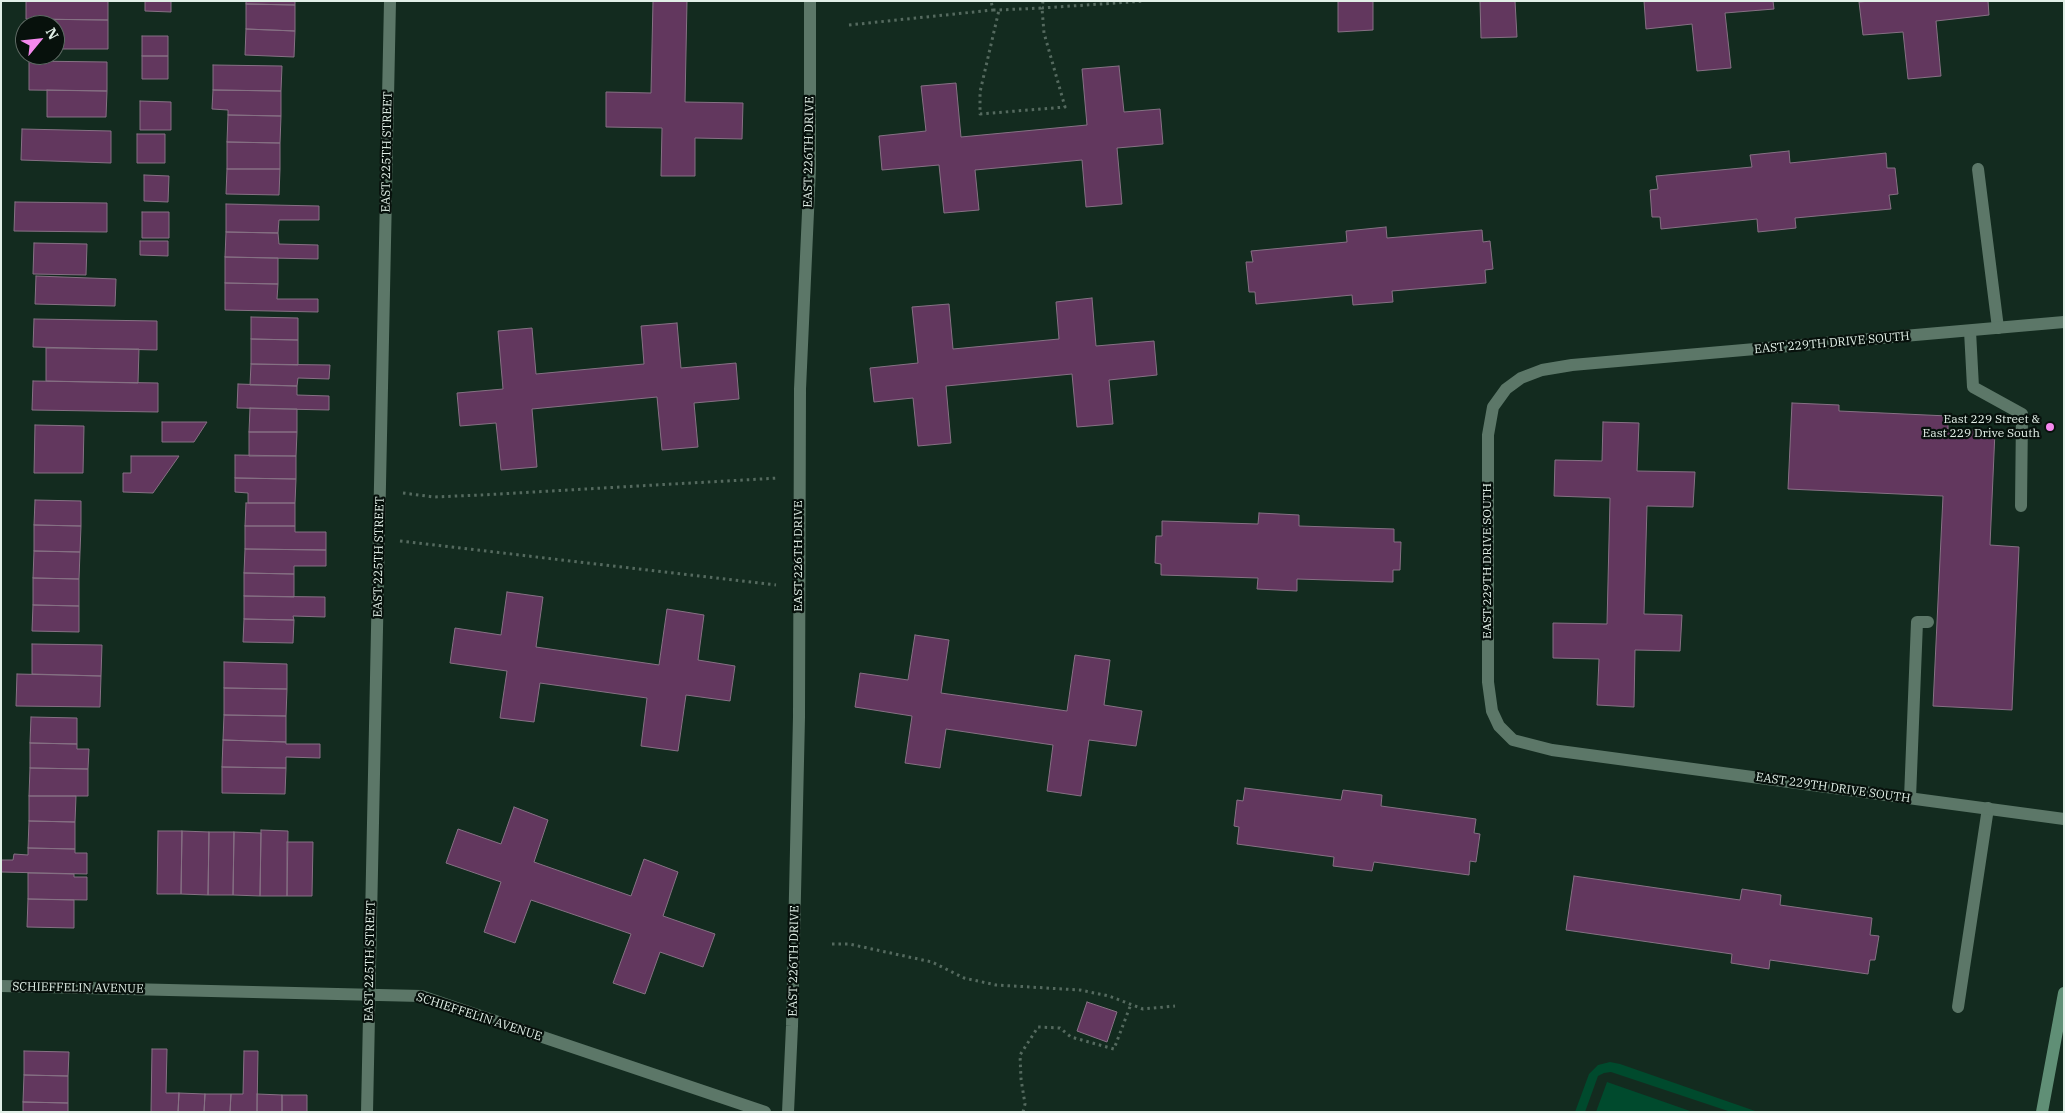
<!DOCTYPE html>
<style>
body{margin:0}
#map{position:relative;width:2065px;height:1113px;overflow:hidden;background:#132b1f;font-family:"IBM Plex Serif",serif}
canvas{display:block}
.frame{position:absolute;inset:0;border:2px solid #e1efe7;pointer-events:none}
.north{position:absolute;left:15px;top:15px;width:50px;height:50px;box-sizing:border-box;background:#07110c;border:1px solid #5e6a64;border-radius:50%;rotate:62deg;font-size:14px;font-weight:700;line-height:20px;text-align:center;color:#e1efe7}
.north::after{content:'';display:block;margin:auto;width:18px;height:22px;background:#f589ee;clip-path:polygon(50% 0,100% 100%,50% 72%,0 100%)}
</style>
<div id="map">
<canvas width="2065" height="1113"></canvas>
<div class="frame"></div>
<div class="north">N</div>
</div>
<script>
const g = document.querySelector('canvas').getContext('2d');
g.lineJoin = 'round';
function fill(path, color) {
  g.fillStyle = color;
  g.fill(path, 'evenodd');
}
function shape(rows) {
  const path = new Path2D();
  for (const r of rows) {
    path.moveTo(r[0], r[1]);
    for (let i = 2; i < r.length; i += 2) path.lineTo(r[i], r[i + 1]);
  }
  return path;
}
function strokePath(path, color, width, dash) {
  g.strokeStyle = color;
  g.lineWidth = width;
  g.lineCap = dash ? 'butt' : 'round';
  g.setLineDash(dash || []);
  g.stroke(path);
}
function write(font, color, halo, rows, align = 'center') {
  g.font = font + ' "IBM Plex Serif",serif';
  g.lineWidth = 4.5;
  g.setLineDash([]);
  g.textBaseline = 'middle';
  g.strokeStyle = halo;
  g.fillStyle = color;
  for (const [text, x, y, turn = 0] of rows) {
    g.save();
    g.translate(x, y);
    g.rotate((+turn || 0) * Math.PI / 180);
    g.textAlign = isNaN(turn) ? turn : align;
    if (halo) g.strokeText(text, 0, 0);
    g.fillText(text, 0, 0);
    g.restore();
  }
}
fill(shape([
 [1610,1062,1620,1064,1758,1112,1731,1112,1611,1072,1604,1073,1598,1076,1585,1112,1575,1112,1589,1074,1598,1065],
 [1607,1082,1693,1112,1596,1112]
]), '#004a2d');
const building = shape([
 [26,1,108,1,108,20,26,19,26,1],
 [145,1,171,1,171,12,145,11,145,1],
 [246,1,295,1,295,5,246,4,246,1],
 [653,1,687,1,685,102,743,103,742,139,695,138,695,176,661,176,662,128,606,127,606,92,651,93,653,1],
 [1338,1,1373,1,1373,30,1338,32,1338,1],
 [1480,1,1515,1,1517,37,1481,38,1480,1],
 [1644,1,1773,1,1774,9,1725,13,1731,68,1697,71,1692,24,1646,29,1644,1],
 [1871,1,1988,1,1989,15,1936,21,1941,76,1908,79,1903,32,1863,35,1859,2,1871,1],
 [246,4,295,5,295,31,246,29,246,4],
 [30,19,108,20,108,49,55,49,55,25,30,25,30,19],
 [246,29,295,31,294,57,245,55,246,29],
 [142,36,168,36,168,56,142,56,142,36],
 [142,56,168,56,168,79,142,79,142,56],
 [29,61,107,62,107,91,29,90,29,61],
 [213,65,282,66,281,91,213,90,213,65],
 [1119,66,1124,112,1160,109,1163,144,1117,148,1122,204,1086,207,1082,160,975,170,979,210,944,213,939,165,882,170,879,136,926,131,921,86,956,83,961,137,1087,125,1082,69,1119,66],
 [47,90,107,91,106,117,47,117,47,90],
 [213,90,281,91,281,116,228,115,228,110,212,109,213,90],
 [140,101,171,102,171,130,140,130,140,101],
 [228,115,281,116,280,143,227,142,228,115],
 [22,129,111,131,111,163,21,160,22,129],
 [137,134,165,134,165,163,137,163,137,134],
 [227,142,280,143,280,169,227,169,227,142],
 [1789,151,1790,163,1886,153,1887,168,1895,168,1898,194,1889,195,1891,209,1795,218,1796,228,1758,232,1757,219,1661,229,1660,217,1652,217,1650,190,1658,189,1656,176,1752,167,1750,155,1789,151],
 [227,169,280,169,279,195,226,194,227,169],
 [144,175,169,176,168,202,144,201,144,175],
 [15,202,107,203,107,232,14,231,15,202],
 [226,204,319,206,319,220,279,220,278,233,226,232,226,204],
 [142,212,169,212,169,238,142,238,142,212],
 [1386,227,1387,238,1482,230,1483,242,1490,241,1493,269,1485,270,1486,283,1392,291,1393,302,1353,305,1352,295,1256,304,1255,292,1249,292,1246,262,1253,262,1251,251,1347,242,1346,231,1386,227],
 [226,232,278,233,279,244,318,245,318,259,225,257,226,232],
 [140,241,168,241,168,256,140,255,140,241],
 [34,243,87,244,86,275,33,274,34,243],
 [225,257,278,258,278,284,225,283,225,257],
 [36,276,116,279,115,306,35,304,36,276],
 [225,283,278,284,277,299,318,299,318,312,225,310,225,283],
 [1092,298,1096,346,1154,341,1157,375,1109,380,1113,424,1077,427,1072,374,946,386,951,443,918,446,913,398,874,402,870,368,918,363,912,307,949,304,953,349,1059,339,1056,302,1092,298],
 [251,317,298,318,298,340,251,339,251,317],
 [34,319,157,321,157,350,33,347,34,319],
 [677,323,681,368,736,363,739,399,694,403,698,447,662,450,657,397,532,409,537,467,501,470,496,423,460,426,457,393,503,389,498,331,532,328,536,374,644,364,641,326,677,323],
 [251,339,298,340,298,365,251,364,251,339],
 [46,348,139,349,138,383,46,381,46,348],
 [251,364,330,365,329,379,298,378,297,386,250,385,251,364],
 [33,381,158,383,158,412,32,410,33,381],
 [238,384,297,386,297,395,329,396,329,410,237,408,238,384],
 [1792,403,1839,405,1839,411,1948,416,1948,429,1995,431,1990,545,2019,547,2012,710,1933,706,1943,496,1788,489,1792,403],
 [250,408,297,409,297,432,249,432,250,408],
 [162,422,207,422,194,442,162,442,162,422],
 [1603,422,1639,423,1637,471,1695,472,1693,507,1647,506,1644,614,1682,615,1680,651,1635,650,1634,707,1597,705,1599,659,1553,658,1553,623,1607,624,1610,498,1554,496,1555,460,1602,461,1603,422],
 [35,425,84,426,83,473,34,473,35,425],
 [249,432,297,432,296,456,249,456,249,432],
 [235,455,296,456,296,479,235,478,235,455],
 [131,456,179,456,153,493,123,492,123,473,131,473,131,456],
 [235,478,296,479,295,503,248,503,248,493,235,492,235,478],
 [35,500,81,501,81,526,34,525,35,500],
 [246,503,295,503,295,526,245,526,246,503],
 [1259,513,1299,515,1299,526,1394,529,1394,542,1401,542,1400,570,1393,570,1393,582,1297,579,1297,591,1257,589,1258,578,1161,575,1161,564,1155,563,1156,536,1162,536,1162,521,1258,524,1259,513],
 [34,525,81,526,80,552,34,551,34,525],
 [245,526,295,526,295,532,326,532,326,550,245,549,245,526],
 [245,549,326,550,326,566,294,566,294,574,244,573,245,549],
 [34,551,80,552,79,579,33,578,34,551],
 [244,573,294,574,294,597,244,596,244,573],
 [33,578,79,579,79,606,33,605,33,578],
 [507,592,543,597,536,647,659,665,667,609,704,615,698,660,735,666,730,701,686,695,678,751,641,746,647,698,540,683,534,722,500,718,507,671,450,663,455,628,501,635,507,592],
 [244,596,325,597,325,617,293,616,294,620,244,619,244,596],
 [33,605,79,606,79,632,32,631,33,605],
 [244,619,294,620,293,643,243,642,244,619],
 [915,635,949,640,941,693,1067,711,1075,655,1110,660,1104,705,1142,711,1136,746,1089,740,1081,796,1047,791,1053,745,946,729,940,768,905,763,912,716,855,707,860,673,908,680,915,635],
 [32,644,102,645,101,676,32,674,32,644],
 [224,662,287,664,287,689,224,688,224,662],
 [17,674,101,676,100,707,16,706,17,674],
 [224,688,287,689,286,716,224,715,224,688],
 [224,715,286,716,286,742,223,740,224,715],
 [31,717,77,718,77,744,30,743,31,717],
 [223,740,286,742,286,744,320,744,320,758,286,757,286,768,222,767,223,740],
 [30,743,77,744,77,749,89,749,88,769,30,768,30,743],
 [222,767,286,768,285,794,222,793,222,767],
 [30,768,88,769,88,796,29,796,30,768],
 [1245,788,1341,800,1343,790,1382,795,1381,806,1476,819,1474,833,1480,834,1476,862,1470,861,1469,875,1374,862,1372,871,1333,866,1334,857,1237,844,1239,827,1234,826,1237,800,1243,801,1245,788],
 [29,796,76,796,75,822,29,821,29,796],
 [514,807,548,820,534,862,631,896,644,859,678,872,663,916,715,934,703,967,660,952,645,994,613,983,631,934,531,900,515,943,484,932,501,882,446,863,458,829,501,844,514,807],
 [29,821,75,822,75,849,28,848,29,821],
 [261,830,288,831,287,896,260,896,261,830],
 [158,831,182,831,181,894,157,894,158,831],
 [182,831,209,832,208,895,181,894,182,831],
 [209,832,234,832,233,895,208,895,209,832],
 [234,832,261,833,260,896,233,895,234,832],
 [287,842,313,842,312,896,287,896,287,842],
 [28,848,75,849,75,853,87,853,87,874,1,872,1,860,13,860,14,854,28,855,28,848],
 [28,873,74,874,74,877,87,877,87,900,28,899,28,873],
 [1574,876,1740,900,1742,889,1781,895,1780,905,1872,918,1870,935,1879,936,1875,960,1870,960,1868,974,1770,960,1769,969,1731,963,1732,954,1566,930,1574,876],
 [28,899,74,900,74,928,27,927,28,899],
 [1087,1002,1117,1012,1107,1042,1077,1031,1087,1002],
 [152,1049,167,1049,166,1093,179,1093,178,1112,151,1112,152,1049],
 [24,1051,69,1052,68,1076,24,1075,24,1051],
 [244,1051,258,1051,257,1112,230,1112,231,1094,243,1094,244,1051],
 [24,1075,68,1076,68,1103,23,1102,24,1075],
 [179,1093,205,1094,204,1112,178,1112,179,1093],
 [205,1094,231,1094,230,1112,204,1112,205,1094],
 [257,1094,282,1095,282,1112,257,1112,257,1094],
 [282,1095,307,1095,307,1112,282,1112,282,1095],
 [23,1102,68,1103,68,1112,23,1112,23,1102]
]);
fill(building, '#62375e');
strokePath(building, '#867184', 1);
strokePath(shape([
 [1043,1,1042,8,1145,1],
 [993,10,999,10,1042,8,1044,33,1065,107,980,114,980,92,999,10],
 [849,25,993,10,991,1],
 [403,493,434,497,481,495,778,478],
 [400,541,776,585],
 [832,944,849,944,932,962,964,978,996,985,1080,990,1109,996,1143,1009,1175,1006],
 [1023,1112,1025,1104,1021,1079,1020,1055,1038,1027,1060,1028,1071,1037,1114,1049,1131,1004]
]), '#556a5f', 3, [2.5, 4]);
strokePath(shape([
 [1978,169,1998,328],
 [1970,331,1973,387,2022,414,2021,506],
 [1910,798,1917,622,1928,622],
 [1958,1007,1988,808]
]), '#5c7768', 12);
strokePath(shape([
 [2064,322,1572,365,1542,370,1521,378,1506,389,1493,407,1488,435,1488,682,1492,711,1499,726,1513,740,1552,750,2064,819],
 [1,986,421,996,765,1112],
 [367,1112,390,1],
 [788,1112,792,1026,799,717,800,389,810,168,810,1]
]), '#5c7768', 12);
strokePath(shape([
 [2042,1112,2064,993]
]), '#608f76', 12);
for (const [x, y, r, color] of [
 [2050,427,5,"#f589ee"]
]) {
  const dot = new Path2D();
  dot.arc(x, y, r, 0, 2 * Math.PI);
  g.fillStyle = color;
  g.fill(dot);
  strokePath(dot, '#07110c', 2);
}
write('12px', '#e1efe7', '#07110c', [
 ["EAST 225TH STREET",387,152,-89],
 ["EAST 226TH DRIVE",809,152,-89],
 ["EAST 229TH DRIVE SOUTH",1832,343,-5],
 ["EAST 226TH DRIVE",799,556,-90],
 ["EAST 225TH STREET",379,557,-89],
 ["EAST 229TH DRIVE SOUTH",1488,561,-90],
 ["EAST 229TH DRIVE SOUTH",1833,788,8],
 ["EAST 225TH STREET",370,961,-89],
 ["EAST 226TH DRIVE",794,961,-89],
 ["SCHIEFFELIN AVENUE",78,988,1],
 ["SCHIEFFELIN AVENUE",479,1017,18]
]);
write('12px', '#e1efe7', '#07110c', [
 ["East 229 Street &",2040,420],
 ["East 229 Drive South",2040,434]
], 'right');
</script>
